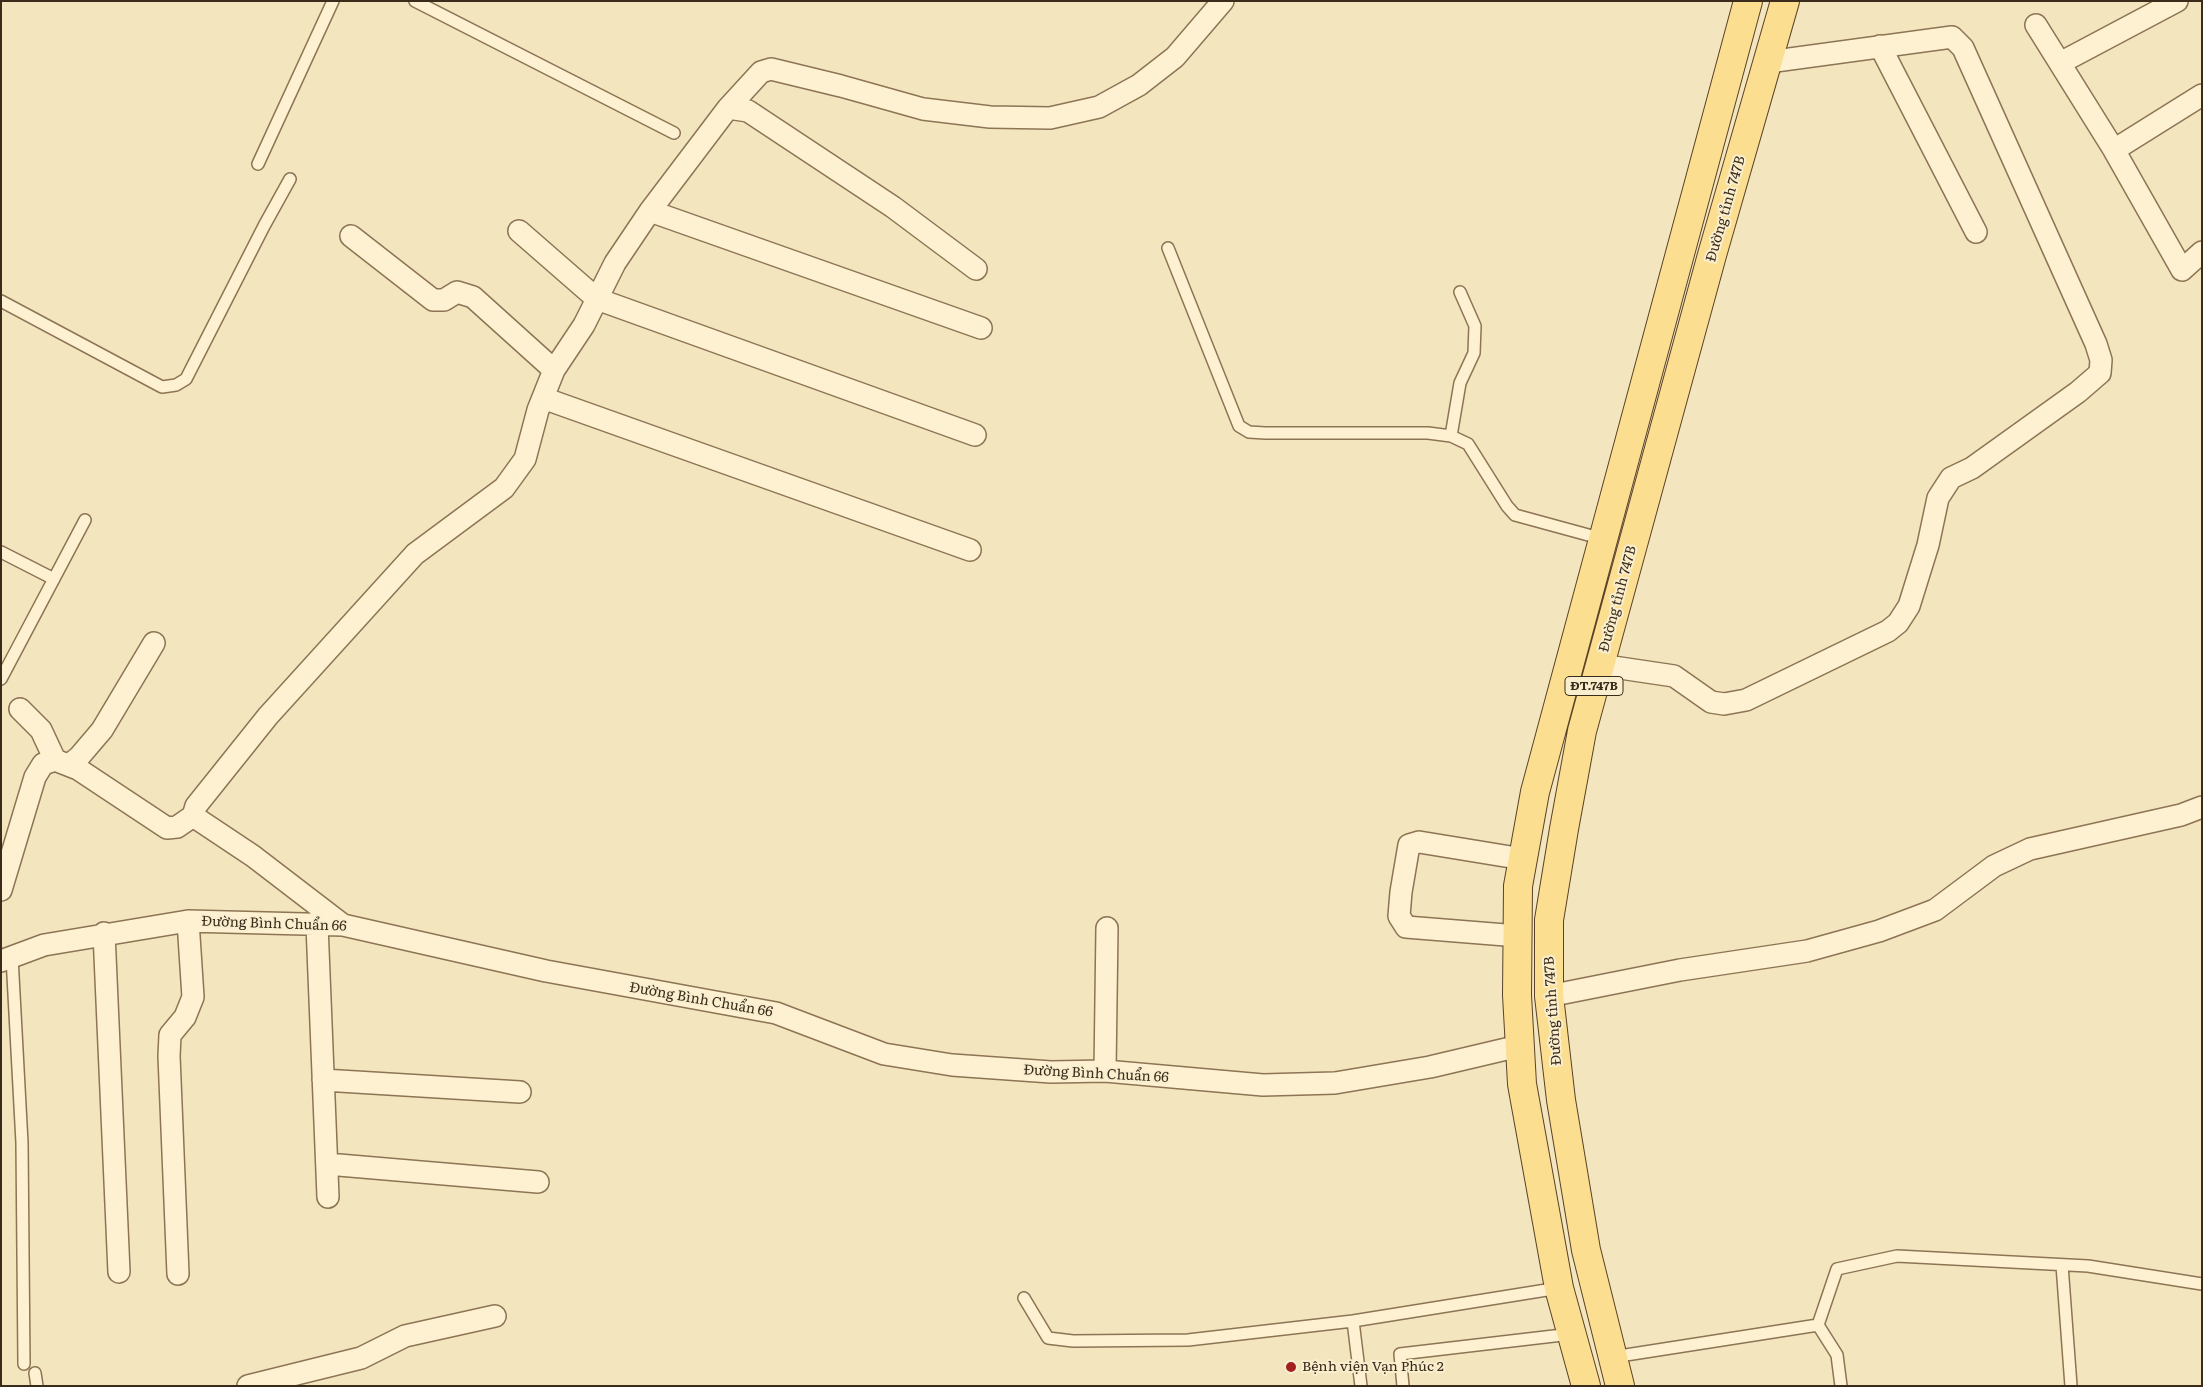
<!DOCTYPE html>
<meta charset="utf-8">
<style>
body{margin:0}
#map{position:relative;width:2203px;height:1387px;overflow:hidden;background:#f3e5bd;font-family:Literata,serif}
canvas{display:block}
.frame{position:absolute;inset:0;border:2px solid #3a2b1b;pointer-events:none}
</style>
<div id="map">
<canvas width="2203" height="1387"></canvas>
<div class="frame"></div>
</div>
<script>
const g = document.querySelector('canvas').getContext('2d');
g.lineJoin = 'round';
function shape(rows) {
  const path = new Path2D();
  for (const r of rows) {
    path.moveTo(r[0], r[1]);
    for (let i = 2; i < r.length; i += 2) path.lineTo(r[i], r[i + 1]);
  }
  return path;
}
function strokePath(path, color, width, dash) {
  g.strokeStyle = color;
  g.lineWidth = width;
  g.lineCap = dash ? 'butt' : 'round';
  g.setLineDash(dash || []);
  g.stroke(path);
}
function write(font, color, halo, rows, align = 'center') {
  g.font = font + ' Literata,serif';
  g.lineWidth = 4;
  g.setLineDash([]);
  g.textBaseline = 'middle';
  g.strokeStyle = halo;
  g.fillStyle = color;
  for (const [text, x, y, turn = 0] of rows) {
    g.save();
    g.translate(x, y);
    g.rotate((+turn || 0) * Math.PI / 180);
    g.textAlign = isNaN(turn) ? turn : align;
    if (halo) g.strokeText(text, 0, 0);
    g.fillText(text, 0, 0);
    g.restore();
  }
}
const service = shape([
 [415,1,674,133],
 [258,164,333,1],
 [1168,248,1239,426,1249,432,1265,433,1428,433,1451,436,1468,444,1507,506,1515,515,1603,539],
 [1,301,162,387,176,385,186,379,264,226,290,179],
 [1451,436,1460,383,1474,353,1475,326,1460,292],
 [1,552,54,579],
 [1,679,85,520],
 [12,957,22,1143,24,1364],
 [2062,1265,2071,1386],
 [1024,1298,1048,1338,1073,1341,1188,1340,1353,1321,1559,1288],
 [1353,1321,1361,1386],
 [1818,1325,1837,1269,1897,1256,2088,1266,2202,1284],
 [1613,1357,1818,1325,1837,1355,1841,1386],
 [35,1373,37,1386],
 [1403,1386,1400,1354,1571,1334]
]);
const minor = shape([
 [2036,25,2114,150,2182,270,2202,252],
 [1880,46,1976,232],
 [2060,63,2177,1],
 [728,108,761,72,771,69,841,86,923,109,990,117,1050,118,1099,107,1139,85,1175,57,1223,1],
 [2114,150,2202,95],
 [650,211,981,328],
 [519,231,597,299,975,435],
 [351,236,433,300,444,300,457,292,473,297,554,370],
 [543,398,970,550],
 [1600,665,1674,676,1711,702,1724,704,1746,700,1888,631,1898,623,1909,606,1928,545,1938,498,1951,478,1972,468,2078,392,2100,373,2101,360,2096,344,1963,48,1952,37,1768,62],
 [20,709,41,730,55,760],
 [69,765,79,757,102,730,154,643],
 [1,890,35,777,43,764,55,760,78,769,167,828,177,827,193,816],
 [317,925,328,1197],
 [343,925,253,856,193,816,196,806,268,716,415,554,504,488,525,459,538,410,554,370,584,325,615,263,650,211,728,108,748,111,893,207,976,269],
 [104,933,119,1272],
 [1518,936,1406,927,1399,916,1401,892,1409,845,1419,842,1523,859],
 [1,961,44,945,188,921,343,925,546,971,776,1013,884,1054,952,1065,1051,1072,1105,1071,1263,1085,1335,1083,1430,1067,1519,1046],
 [1549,996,1680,970,1807,951,1879,931,1935,910,1994,866,2030,849,2181,815,2202,807],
 [1105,1071,1107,928],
 [323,1080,520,1092],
 [327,1164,538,1182],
 [178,1274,169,1056,170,1035,185,1017,193,997,188,921],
 [248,1386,361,1358,405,1336,495,1316]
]);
const primary = shape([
 [1586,1386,1559,1288,1522,1084,1517,995,1518,886,1535,792,1748,1],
 [1620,1386,1586,1250,1561,1100,1549,996,1549,920,1564,829,1582,731,1712,255,1785,1]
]);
strokePath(service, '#8d7454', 14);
strokePath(minor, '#8d7454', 24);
strokePath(primary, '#5a4229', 30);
strokePath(service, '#fdf1d2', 11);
strokePath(minor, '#fdf1d2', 21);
strokePath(primary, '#fbde90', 28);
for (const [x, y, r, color] of [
 [1291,1367,6,"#a3211e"]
]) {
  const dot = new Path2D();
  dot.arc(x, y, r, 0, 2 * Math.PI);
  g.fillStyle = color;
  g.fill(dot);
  strokePath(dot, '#f9eece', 2);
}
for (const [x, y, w] of [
 [1594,686,58]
]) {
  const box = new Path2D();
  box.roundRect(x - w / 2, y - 9.5, w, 19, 4);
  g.fillStyle = '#f9eece';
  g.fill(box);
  strokePath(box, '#3a2b1b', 1);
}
write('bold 12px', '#3a2b1b', null, [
 ["ĐT.747B",1594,686]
]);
write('14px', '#3a2b1b', '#f9eece', [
 ["Đường tỉnh 747B",1726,209,-74],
 ["Đường tỉnh 747B",1618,599,-75],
 ["Đường Bình Chuẩn 66",274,924,2],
 ["Đường Bình Chuẩn 66",701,1000,10],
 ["Đường tỉnh 747B",1553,1011,-94],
 ["Đường Bình Chuẩn 66",1096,1074,3]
]);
write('14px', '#3a2b1b', '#f9eece', [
 ["Bệnh viện Vạn Phúc 2",1302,1367]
], 'left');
</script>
